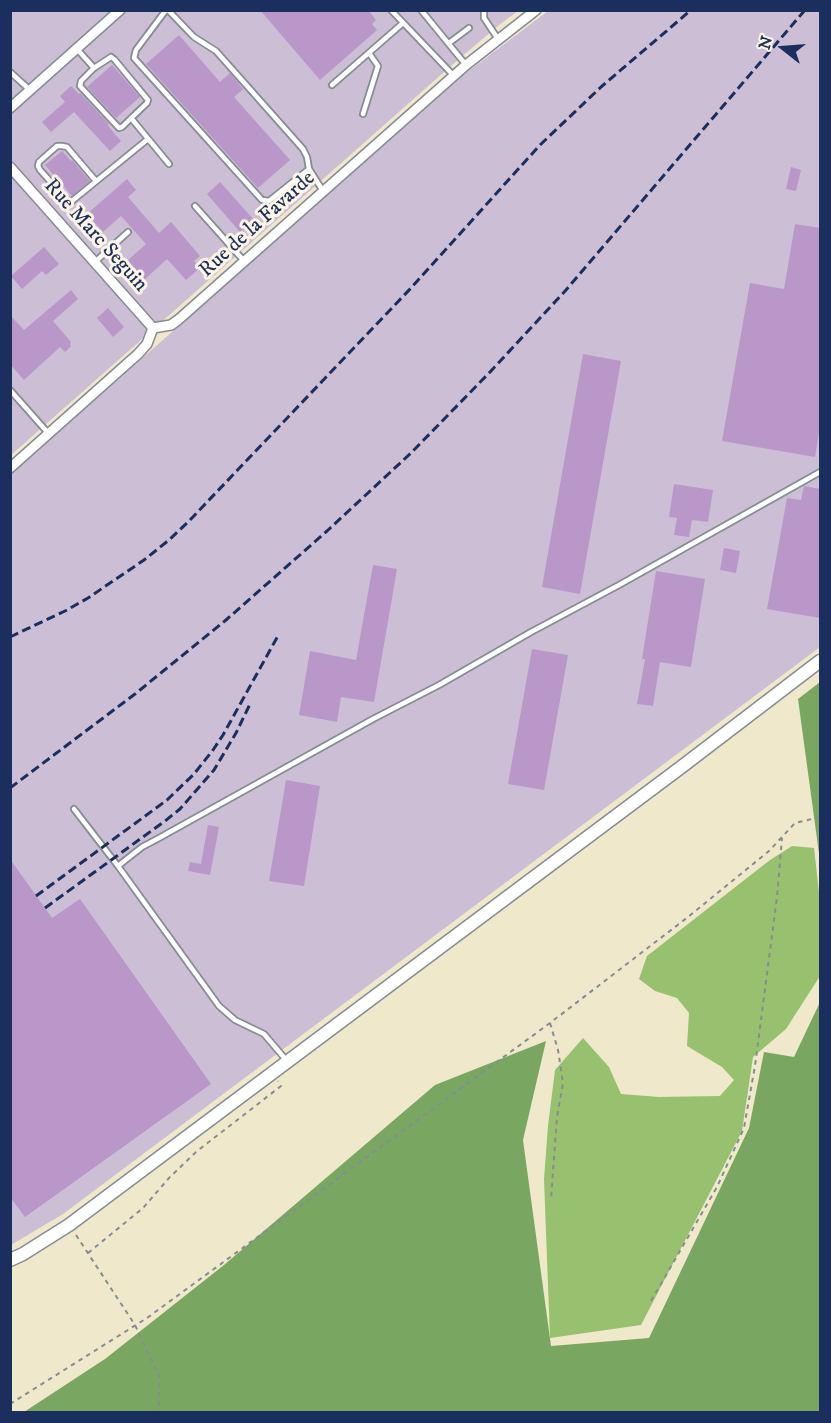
<!DOCTYPE html>
<style>
body{margin:0}
#map{position:relative;width:831px;height:1423px;overflow:hidden;background:#efe8cb;font-family:"IM FELL DW Pica",serif}
canvas{display:block}
.frame{position:absolute;inset:0;border:12px solid #1b2f5e;pointer-events:none}
.north{position:absolute;left:753px;top:18px;width:60px;height:60px;-webkit-text-stroke:4px #fcf5e5;paint-order:stroke;rotate:287deg;font-size:16px;font-weight:700;line-height:24px;text-align:center;color:#1b2f5e}
.north::after{content:'';display:block;margin:auto;width:21px;height:27px;background:#1b2f5e;clip-path:polygon(50% 0,100% 100%,50% 72%,0 100%)}
</style>
<div id="map">
<canvas width="831" height="1423"></canvas>
<div class="frame"></div>
<div class="north">N</div>
</div>
<script>
const g = document.querySelector('canvas').getContext('2d');
g.lineJoin = 'round';
function fill(path, color) {
  g.fillStyle = color;
  g.fill(path, 'evenodd');
}
function shape(rows) {
  const path = new Path2D();
  for (const r of rows) {
    path.moveTo(r[0], r[1]);
    for (let i = 2; i < r.length; i += 2) path.lineTo(r[i], r[i + 1]);
  }
  return path;
}
function strokePath(path, color, width, dash) {
  g.strokeStyle = color;
  g.lineWidth = width;
  g.lineCap = dash ? 'butt' : 'round';
  g.setLineDash(dash || []);
  g.stroke(path);
}
function write(font, color, halo, rows, align = 'center') {
  g.font = font + ' "IM FELL DW Pica",serif';
  g.lineWidth = 6;
  g.setLineDash([]);
  g.textBaseline = 'middle';
  g.strokeStyle = halo;
  g.fillStyle = color;
  for (const [text, x, y, turn = 0] of rows) {
    g.save();
    g.translate(x, y);
    g.rotate((+turn || 0) * Math.PI / 180);
    g.textAlign = isNaN(turn) ? turn : align;
    if (halo) g.strokeText(text, 0, 0);
    g.fillText(text, 0, 0);
    g.restore();
  }
}
fill(shape([
 [11,11,518,11,499,25,452,65,11,455],
 [548,11,820,11,820,647,63,1214,11,1245,10,475,462,76]
]), '#ccbed4');
fill(shape([
 [792,846,814,848,820,901,820,976,786,1029,753,1057,742,1131,641,1325,550,1338,544,1179,548,1126,555,1070,583,1038,609,1067,621,1094,659,1097,720,1096,734,1080,722,1067,687,1046,689,1013,677,998,655,991,639,979,647,956,770,860]
]), '#97c16e');
fill(shape([
 [820,682,820,861,798,699],
 [820,1002,820,1412,24,1412,105,1359,224,1265,435,1085,546,1041,523,1140,551,1346,649,1338,749,1128,764,1052,794,1057]
]), '#79a761');
fill(shape([
 [260,10,368,10,376,20,372,24,377,30,320,80],
 [179,35,220,82,230,73,243,89,234,97,290,160,258,188,146,64],
 [112,65,140,97,116,118,87,87],
 [71,86,79,94,80,93,109,124,108,126,121,141,110,151,74,112,51,132,42,122,65,102,60,96],
 [62,151,71,161,72,160,90,181,72,196,45,165],
 [791,167,801,170,796,191,786,189],
 [127,179,136,190,128,197,159,233,171,222,200,256,194,261,200,268,186,280,167,259,144,280,127,261,146,244,121,216,103,232,87,214],
 [220,182,254,220,240,232,207,194],
 [795,224,820,228,820,426,815,457,722,441,750,283,784,289],
 [44,247,59,264,46,275,42,271,22,289,11,276],
 [71,290,78,299,53,321,71,342,70,344,71,346,65,352,60,347,24,380,10,364,10,315,24,330],
 [108,308,124,327,113,337,97,318],
 [583,354,621,361,580,594,542,587],
 [674,484,713,490,708,522,692,520,689,537,674,535,677,518,669,517],
 [804,486,820,489,820,618,767,609,787,498,801,500],
 [724,548,740,551,736,573,720,570],
 [373,565,397,569,374,702,341,697,337,722,299,715,310,651,356,660],
 [656,571,705,579,691,667,660,662,653,706,637,704,645,659,642,659],
 [532,649,568,655,544,790,508,784],
 [286,780,320,786,304,886,269,881],
 [208,825,219,827,210,875,188,871,190,862,201,864],
 [10,859,52,918,80,899,211,1084,25,1217,10,1197]
]), '#b998c9');
const service = shape([
 [166,10,136,50,134,58,262,200,269,201,309,169],
 [168,10,194,37,216,51,303,149,307,157,309,169,323,191],
 [391,10,454,76],
 [421,10,466,65],
 [484,10,484,18,498,39],
 [449,43,469,28],
 [77,49,94,68],
 [111,57,114,59,148,100,147,103,122,127,119,128,80,86,81,81,94,68,111,57],
 [10,72,30,90],
 [332,85,403,23],
 [363,114,378,66,369,53],
 [131,118,169,164],
 [96,181,67,147,62,146,57,146,39,162,38,166,40,170,68,201,72,201,148,139],
 [195,206,244,261],
 [95,262,128,232],
 [10,390,49,434],
 [74,809,118,866,219,1006,235,1020,264,1034,287,1061],
 [118,866,142,847,159,838,373,719,439,685,531,632,619,585,820,472]
]);
const minor = shape([
 [10,108,120,10],
 [10,167,153,328],
 [10,468,138,354,147,344,153,328,171,325,178,320,466,65,536,10]
]);
const tertiary = shape([
 [10,1260,23,1254,69,1225,680,768,820,661]
]);
strokePath(service, '#858c94', 8);
strokePath(minor, '#858c94', 12);
strokePath(tertiary, '#858c94', 15);
strokePath(shape([
 [550,1023,558,1050,563,1083,557,1117,551,1199],
 [76,1235,135,1325,159,1376,159,1412],
 [88,1253,143,1208,169,1178,196,1152,281,1086,278,1081],
 [651,1301,717,1187,744,1128,755,1066,777,897,782,838],
 [10,1404,147,1318,550,1023,688,917,769,851,795,823,820,817]
]), '#858c94', 2, [4.5, 4.5]);
strokePath(service, '#fff', 4.5);
strokePath(minor, '#fff', 9);
strokePath(tertiary, '#fff', 12);
strokePath(shape([
 [10,637,65,611,88,598,144,560,169,540,189,521,411,288,540,145,601,87,691,10],
 [10,788,135,694,226,620,327,531,411,453,491,371,566,290,805,10],
 [36,896,167,800,194,774,213,750,223,735,279,634],
 [45,908,165,821,180,809,214,770,236,733,251,702]
]), '#1b2f5e', 3, [9, 4.5]);
write('21px', '#1b2f5e', '#fcf5e5', [
 ["Rue de la Favarde",258,225,-42],
 ["Rue Marc Seguin",95,236,48]
]);
</script>
